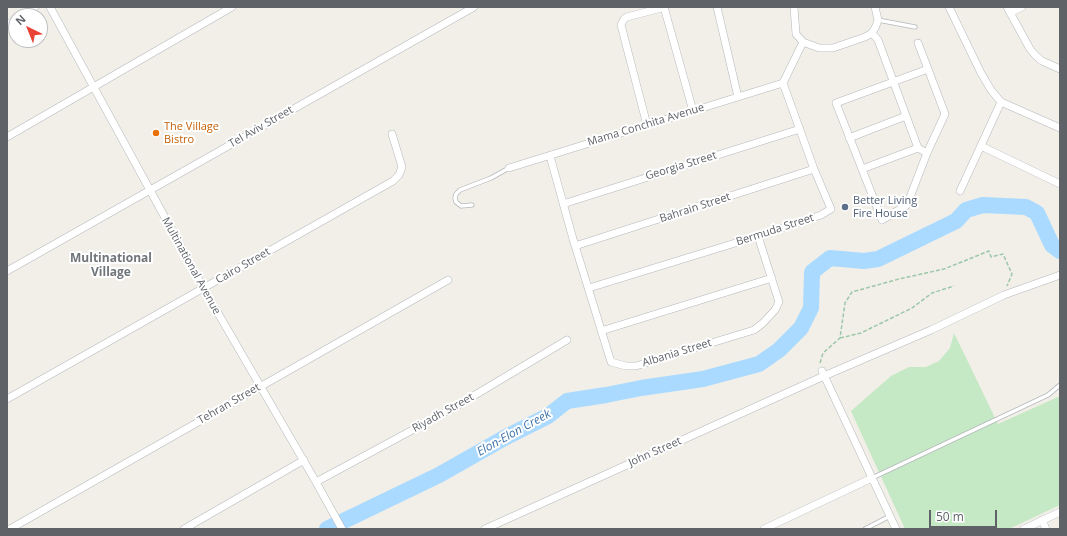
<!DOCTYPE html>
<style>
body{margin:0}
#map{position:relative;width:1067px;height:536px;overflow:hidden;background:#f1efe8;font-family:"Open Sans",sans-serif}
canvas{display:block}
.frame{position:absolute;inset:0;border:8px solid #5f6368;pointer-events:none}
.north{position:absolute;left:8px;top:8px;width:40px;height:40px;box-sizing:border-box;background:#fff;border:1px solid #bfc1c3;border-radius:50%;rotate:317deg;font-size:11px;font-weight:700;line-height:16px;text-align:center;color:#5f6368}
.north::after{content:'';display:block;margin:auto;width:14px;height:18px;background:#ea4335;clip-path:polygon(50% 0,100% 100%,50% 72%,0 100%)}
.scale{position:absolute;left:929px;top:510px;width:68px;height:18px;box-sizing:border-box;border:2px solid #5f6368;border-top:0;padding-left:5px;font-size:12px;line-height:14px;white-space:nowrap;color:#5f6368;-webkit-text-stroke:3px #fff;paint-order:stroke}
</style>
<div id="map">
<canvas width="1067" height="536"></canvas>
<div class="frame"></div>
<div class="north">N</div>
<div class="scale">50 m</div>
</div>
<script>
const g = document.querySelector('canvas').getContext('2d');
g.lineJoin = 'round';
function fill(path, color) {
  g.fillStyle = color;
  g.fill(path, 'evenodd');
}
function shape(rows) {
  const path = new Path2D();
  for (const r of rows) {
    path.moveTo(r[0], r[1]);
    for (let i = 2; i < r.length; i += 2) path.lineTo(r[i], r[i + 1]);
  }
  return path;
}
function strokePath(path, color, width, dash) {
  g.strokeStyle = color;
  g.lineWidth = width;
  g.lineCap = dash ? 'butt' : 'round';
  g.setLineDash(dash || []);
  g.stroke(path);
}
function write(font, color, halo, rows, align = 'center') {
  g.font = font + ' "Open Sans",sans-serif';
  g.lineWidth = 4;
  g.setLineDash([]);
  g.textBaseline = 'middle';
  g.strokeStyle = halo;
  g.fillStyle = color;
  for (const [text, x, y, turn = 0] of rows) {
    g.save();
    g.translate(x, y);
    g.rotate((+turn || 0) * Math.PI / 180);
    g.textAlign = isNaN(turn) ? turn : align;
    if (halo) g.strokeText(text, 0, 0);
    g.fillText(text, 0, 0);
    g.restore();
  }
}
fill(shape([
 [954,333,998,424,1060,396,1060,505,1009,529,905,529,851,411,891,376,909,367,926,367,939,361,950,348]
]), '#c5e8c5');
strokePath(shape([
 [327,529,439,475,506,437,548,416,567,401,606,395,641,388,703,379,759,364,779,350,801,328,811,308,812,272,830,258,864,261,878,259,956,221,966,210,983,205,1026,207,1037,213,1052,245,1060,251]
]), '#aadaff', 16);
const service = shape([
 [878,20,915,27],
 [472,205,461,206,456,202,455,198,456,194,460,190,491,178,509,168],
 [872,478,1048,395,1060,385],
 [865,529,890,516]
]);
const minor = shape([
 [50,7,204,289,316,482,342,529],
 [664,7,693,111],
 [717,7,738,97],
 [794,7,796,34,803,42,819,48,833,48,865,37,872,33,876,26,878,20,875,7],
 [949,7,981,73,991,90,1001,102,1060,128],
 [1007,7,1030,49,1036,56,1042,61,1060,69],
 [1010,13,1022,7],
 [21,16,35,7],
 [7,25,16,19],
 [872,33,878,40,918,148,927,153],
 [918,43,928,69,945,114,927,153,907,205,882,220,836,103,928,69],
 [783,83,803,42],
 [647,125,621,25,624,19,627,17,665,7],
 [7,137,232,7],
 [849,138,906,116],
 [981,146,1060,184],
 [550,156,573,239,611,362,626,366,636,366,754,330,763,323,775,310,779,302,758,236],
 [509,168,783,83],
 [862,169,918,148],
 [960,191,1001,102],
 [563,204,800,129],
 [575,246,814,169],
 [7,271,474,7],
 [589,288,758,236,821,215,831,209,814,169,783,83],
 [601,331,772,278],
 [822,371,896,529],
 [7,399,393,181,399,175,402,167,392,134],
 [316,482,455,407,567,340],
 [1042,520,1046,529],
 [10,529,448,280],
 [184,529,304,460],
 [485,529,824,376,931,330,1004,295,1060,275],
 [764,529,872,478],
 [1024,529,1060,512]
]);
strokePath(service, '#b5b8bc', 5);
strokePath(minor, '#b5b8bc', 8);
strokePath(shape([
 [840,338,861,333,912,308,932,293,954,286],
 [820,363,823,353,840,338,845,303,852,292,899,279,944,269,989,251,991,257,1003,254,1012,274,1007,286]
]), '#9cc7a9', 1.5, [4, 2]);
strokePath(service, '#fff', 3.5);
strokePath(minor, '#fff', 7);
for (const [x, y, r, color] of [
 [156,133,4,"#e8710a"],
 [845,207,4,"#5c6f8a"]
]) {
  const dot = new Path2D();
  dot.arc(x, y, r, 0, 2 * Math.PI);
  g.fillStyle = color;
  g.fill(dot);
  strokePath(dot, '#fff', 1.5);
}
write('11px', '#5f6368', '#fff', [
 ["Mama Conchita Avenue",646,125,-17],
 ["Tel Aviv Street",261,127,-30],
 ["Georgia Street",681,166,-17],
 ["Bahrain Street",695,208,-18],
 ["Bermuda Street",775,230,-18],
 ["Multinational Avenue",191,266,61],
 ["Cairo Street",243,266,-30],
 ["Albania Street",677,353,-17],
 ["Tehran Street",229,404,-30],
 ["Riyadh Street",443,413,-29],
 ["John Street",655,452,-24]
]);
write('11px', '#c56008', '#fff', [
 ["The Village",164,127],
 ["Bistro",164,140]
], 'left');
write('11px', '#4e5e75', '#fff', [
 ["Better Living",853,201],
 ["Fire House",853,214]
], 'left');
write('bold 12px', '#70757a', '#fff', [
 ["Multinational",111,259],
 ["Village",111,273]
]);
write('italic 12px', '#4174aa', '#fff', [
 ["Elon-Elon Creek",514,433,-29]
]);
</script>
